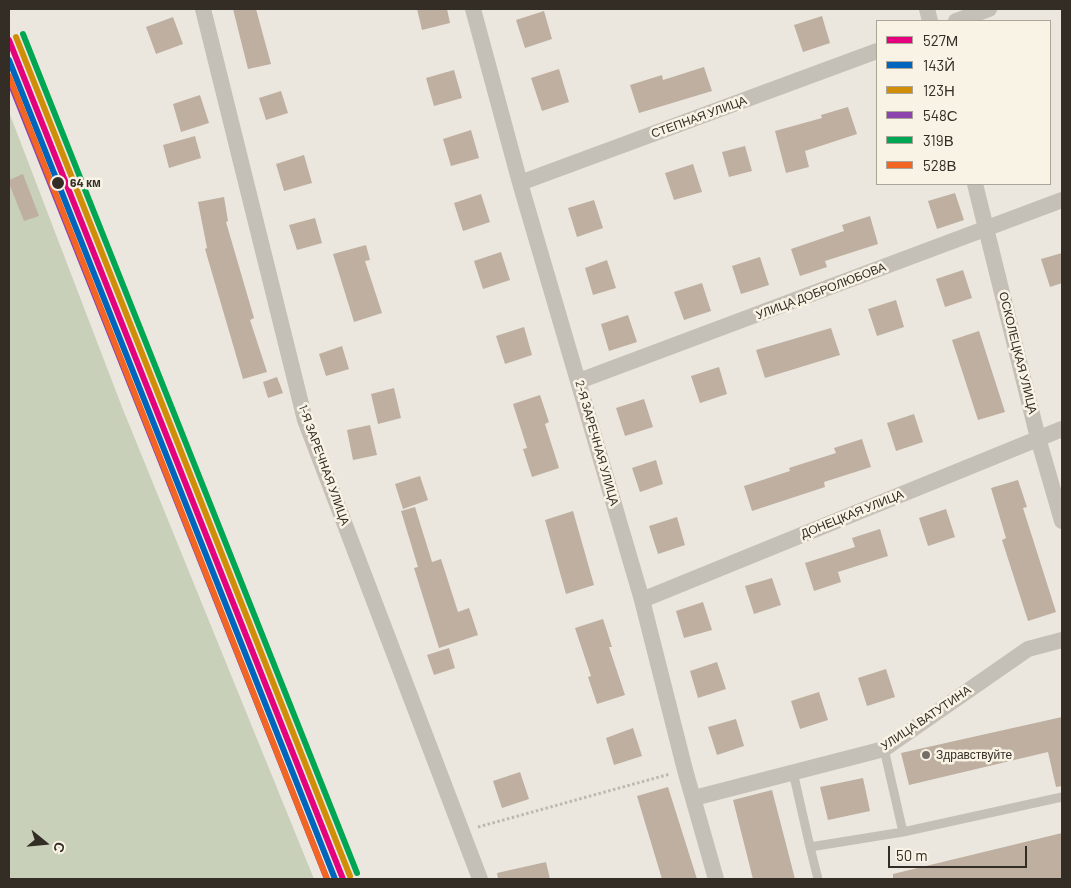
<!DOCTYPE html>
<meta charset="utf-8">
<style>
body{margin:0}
#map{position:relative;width:1071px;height:888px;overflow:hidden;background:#ebe7de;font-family:Barlow,sans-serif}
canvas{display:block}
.frame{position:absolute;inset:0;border:10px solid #342d26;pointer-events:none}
.legend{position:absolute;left:876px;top:20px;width:175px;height:165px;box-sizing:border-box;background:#f8f3e5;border:1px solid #aaa499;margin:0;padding:6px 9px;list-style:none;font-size:15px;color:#342d26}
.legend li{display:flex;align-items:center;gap:10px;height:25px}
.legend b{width:25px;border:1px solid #aaa499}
.north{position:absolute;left:20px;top:818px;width:50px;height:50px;-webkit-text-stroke:4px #f8f3e5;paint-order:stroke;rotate:107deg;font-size:14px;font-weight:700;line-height:20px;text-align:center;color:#342d26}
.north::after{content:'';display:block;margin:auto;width:18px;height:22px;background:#342d26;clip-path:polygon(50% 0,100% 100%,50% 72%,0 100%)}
.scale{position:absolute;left:888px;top:846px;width:139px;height:22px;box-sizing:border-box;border:2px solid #342d26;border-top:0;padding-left:6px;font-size:15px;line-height:18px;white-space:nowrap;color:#342d26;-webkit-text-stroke:4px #f8f3e5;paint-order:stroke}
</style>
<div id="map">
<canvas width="1071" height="888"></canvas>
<div class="frame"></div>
<ul class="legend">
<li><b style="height:6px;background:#e5007d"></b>527М</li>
<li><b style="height:6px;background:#0065bd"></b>143Й</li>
<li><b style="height:6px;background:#d08e08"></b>123Н</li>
<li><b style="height:6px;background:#8e44ad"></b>548С</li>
<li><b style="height:6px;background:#00a651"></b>319В</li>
<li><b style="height:6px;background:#f26522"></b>528В</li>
</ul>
<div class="north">С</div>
<div class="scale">50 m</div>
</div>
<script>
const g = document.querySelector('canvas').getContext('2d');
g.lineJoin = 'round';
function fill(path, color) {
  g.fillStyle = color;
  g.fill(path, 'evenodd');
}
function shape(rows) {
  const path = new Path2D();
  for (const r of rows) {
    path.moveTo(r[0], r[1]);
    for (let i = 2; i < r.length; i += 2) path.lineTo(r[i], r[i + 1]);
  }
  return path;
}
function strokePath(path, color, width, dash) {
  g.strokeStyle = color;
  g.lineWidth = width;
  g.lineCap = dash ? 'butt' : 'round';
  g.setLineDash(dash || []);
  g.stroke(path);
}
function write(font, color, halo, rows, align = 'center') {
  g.font = font + ' Barlow,sans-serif';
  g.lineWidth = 5;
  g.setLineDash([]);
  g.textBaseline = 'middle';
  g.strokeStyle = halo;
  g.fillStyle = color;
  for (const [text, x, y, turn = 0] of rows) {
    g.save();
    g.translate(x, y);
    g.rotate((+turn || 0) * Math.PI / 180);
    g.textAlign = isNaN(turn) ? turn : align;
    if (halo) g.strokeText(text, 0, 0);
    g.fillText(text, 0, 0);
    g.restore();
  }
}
fill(shape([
 [9,112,122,407,314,879,9,879]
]), '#c8d0b9');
fill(shape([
 [233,9,256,9,271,64,248,69],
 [417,9,447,9,450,23,422,30],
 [544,11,552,39,525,48,516,20],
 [822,16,830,43,803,52,794,25],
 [173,17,183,44,156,54,146,27],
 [704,67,712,91,639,113,630,85,662,75,663,80],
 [559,69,569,102,542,111,531,78],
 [454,70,462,98,434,106,426,78],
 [281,91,288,113,266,120,259,98],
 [200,95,209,123,181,132,173,104],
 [848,107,857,134,805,151,809,167,786,173,775,131,822,118,821,115],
 [471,130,479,158,451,166,443,139],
 [195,136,201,158,169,168,163,145],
 [745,146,752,171,729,177,722,152],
 [304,155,312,183,284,191,276,164],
 [693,164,702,192,674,200,665,173],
 [23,174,39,216,24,221,9,183,9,180],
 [955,193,964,220,937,229,928,201],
 [481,194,490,222,463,231,454,203],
 [224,197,228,221,226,222,254,318,250,320,267,372,243,379,205,249,207,248,198,202],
 [594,200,603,228,577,237,568,208],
 [870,216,878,244,825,261,827,267,800,276,791,249,844,231,842,225],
 [315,218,322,243,297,250,289,225],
 [366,245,370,260,365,261,382,313,354,322,333,254],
 [501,252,510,280,483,289,474,261],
 [1062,253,1062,283,1050,287,1041,259],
 [760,257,769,285,741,294,732,266],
 [607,260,616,288,593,295,585,268],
 [963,270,972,298,945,307,936,279],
 [702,283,711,311,684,320,674,292],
 [896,300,904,327,877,336,868,309],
 [628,315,637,342,609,351,601,324],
 [524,327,532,355,505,364,496,336],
 [831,328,840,355,765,378,756,350],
 [979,331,1005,412,978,420,952,340],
 [342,346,349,369,326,376,319,354],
 [719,367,727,394,700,403,691,376],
 [277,377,283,393,268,398,263,382],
 [394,388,401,418,378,424,371,394],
 [540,395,549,422,545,424,559,468,532,477,523,449,527,448,513,404],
 [644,399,653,427,625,436,616,408],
 [914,414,923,442,896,451,887,423],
 [370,425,377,455,353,460,347,430],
 [862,439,871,467,824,482,825,487,752,511,744,486,790,471,789,468,836,453,834,448],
 [656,460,663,484,640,492,632,468],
 [420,476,428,500,403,509,395,484],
 [1018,480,1027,507,1023,508,1056,612,1028,621,1002,540,1006,538,991,488],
 [415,507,432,562,441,559,458,612,469,608,478,635,439,648,414,568,418,567,401,511],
 [946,509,955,537,928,546,919,518],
 [573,511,594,585,566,594,545,520],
 [677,517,685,545,658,554,649,526],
 [880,529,888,556,838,572,841,582,814,591,805,563,855,547,852,538],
 [772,578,781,605,754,614,745,586],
 [703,602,712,630,684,638,676,611],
 [603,619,612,647,609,647,625,695,597,704,588,677,591,676,575,628],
 [449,648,455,668,434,675,427,655],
 [717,662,726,689,698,698,690,671],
 [886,669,895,697,867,706,858,678],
 [819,692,828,720,800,729,791,701],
 [1062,717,1062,786,1056,787,1048,752,909,785,901,753],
 [736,719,744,746,717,755,708,727],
 [633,728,642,756,614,765,606,738],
 [520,772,529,799,502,808,493,781],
 [863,778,870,811,828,820,820,787],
 [668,787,697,879,662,879,637,796],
 [772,790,795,879,753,879,733,800],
 [1062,833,1062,879,893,879,893,874],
 [546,862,550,879,498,879,497,873]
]), '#beafa0');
strokePath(shape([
 [478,827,670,774]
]), '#bdb8b0', 3, [2.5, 2.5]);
strokePath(shape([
 [884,749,903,832],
 [793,772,810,847,903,832,1062,797],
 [810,847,818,879]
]), '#c4bfb7', 9);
strokePath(shape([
 [203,9,305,420,480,879],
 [473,9,520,183,642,600,685,770,716,879],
 [927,9,930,21],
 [956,21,989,9],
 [520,183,877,51],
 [975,184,1038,438,1062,521],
 [579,381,1062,200],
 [642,600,1062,429],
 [694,798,884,749,1028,649,1062,640]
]), '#c4bfb7', 16);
strokePath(shape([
 [9,40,343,879]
]), '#e5007d', 6);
strokePath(shape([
 [9,60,335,879]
]), '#0065bd', 6);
strokePath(shape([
 [16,37,350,876]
]), '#d08e08', 6);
strokePath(shape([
 [9,80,327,879]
]), '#8e44ad', 6);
strokePath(shape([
 [23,34,357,873]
]), '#00a651', 6);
strokePath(shape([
 [9,76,327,879]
]), '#f26522', 6);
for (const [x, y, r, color] of [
 [58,183,7,"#342d26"],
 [926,755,5,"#746e66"]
]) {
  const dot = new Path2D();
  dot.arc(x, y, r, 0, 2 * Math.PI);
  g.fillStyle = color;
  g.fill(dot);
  strokePath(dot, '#f8f3e5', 2);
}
write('12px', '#342d26', '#f8f3e5', [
 ["СТЕПНАЯ УЛИЦА",699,117,-20],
 ["УЛИЦА ДОБРОЛЮБОВА",821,291,-21],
 ["ОСКОЛЕЦКАЯ УЛИЦА",1018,353,76],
 ["2-Я ЗАРЕЧНАЯ УЛИЦА",597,443,74],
 ["1-Я ЗАРЕЧНАЯ УЛИЦА",324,465,70],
 ["ДОНЕЦКАЯ УЛИЦА",852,514,-22],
 ["УЛИЦА ВАТУТИНА",926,718,-34]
]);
write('bold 12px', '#342d26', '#f8f3e5', [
 ["64 км",70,183]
], 'left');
write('12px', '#342d26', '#f8f3e5', [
 ["Здравствуйте",936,755]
], 'left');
</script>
